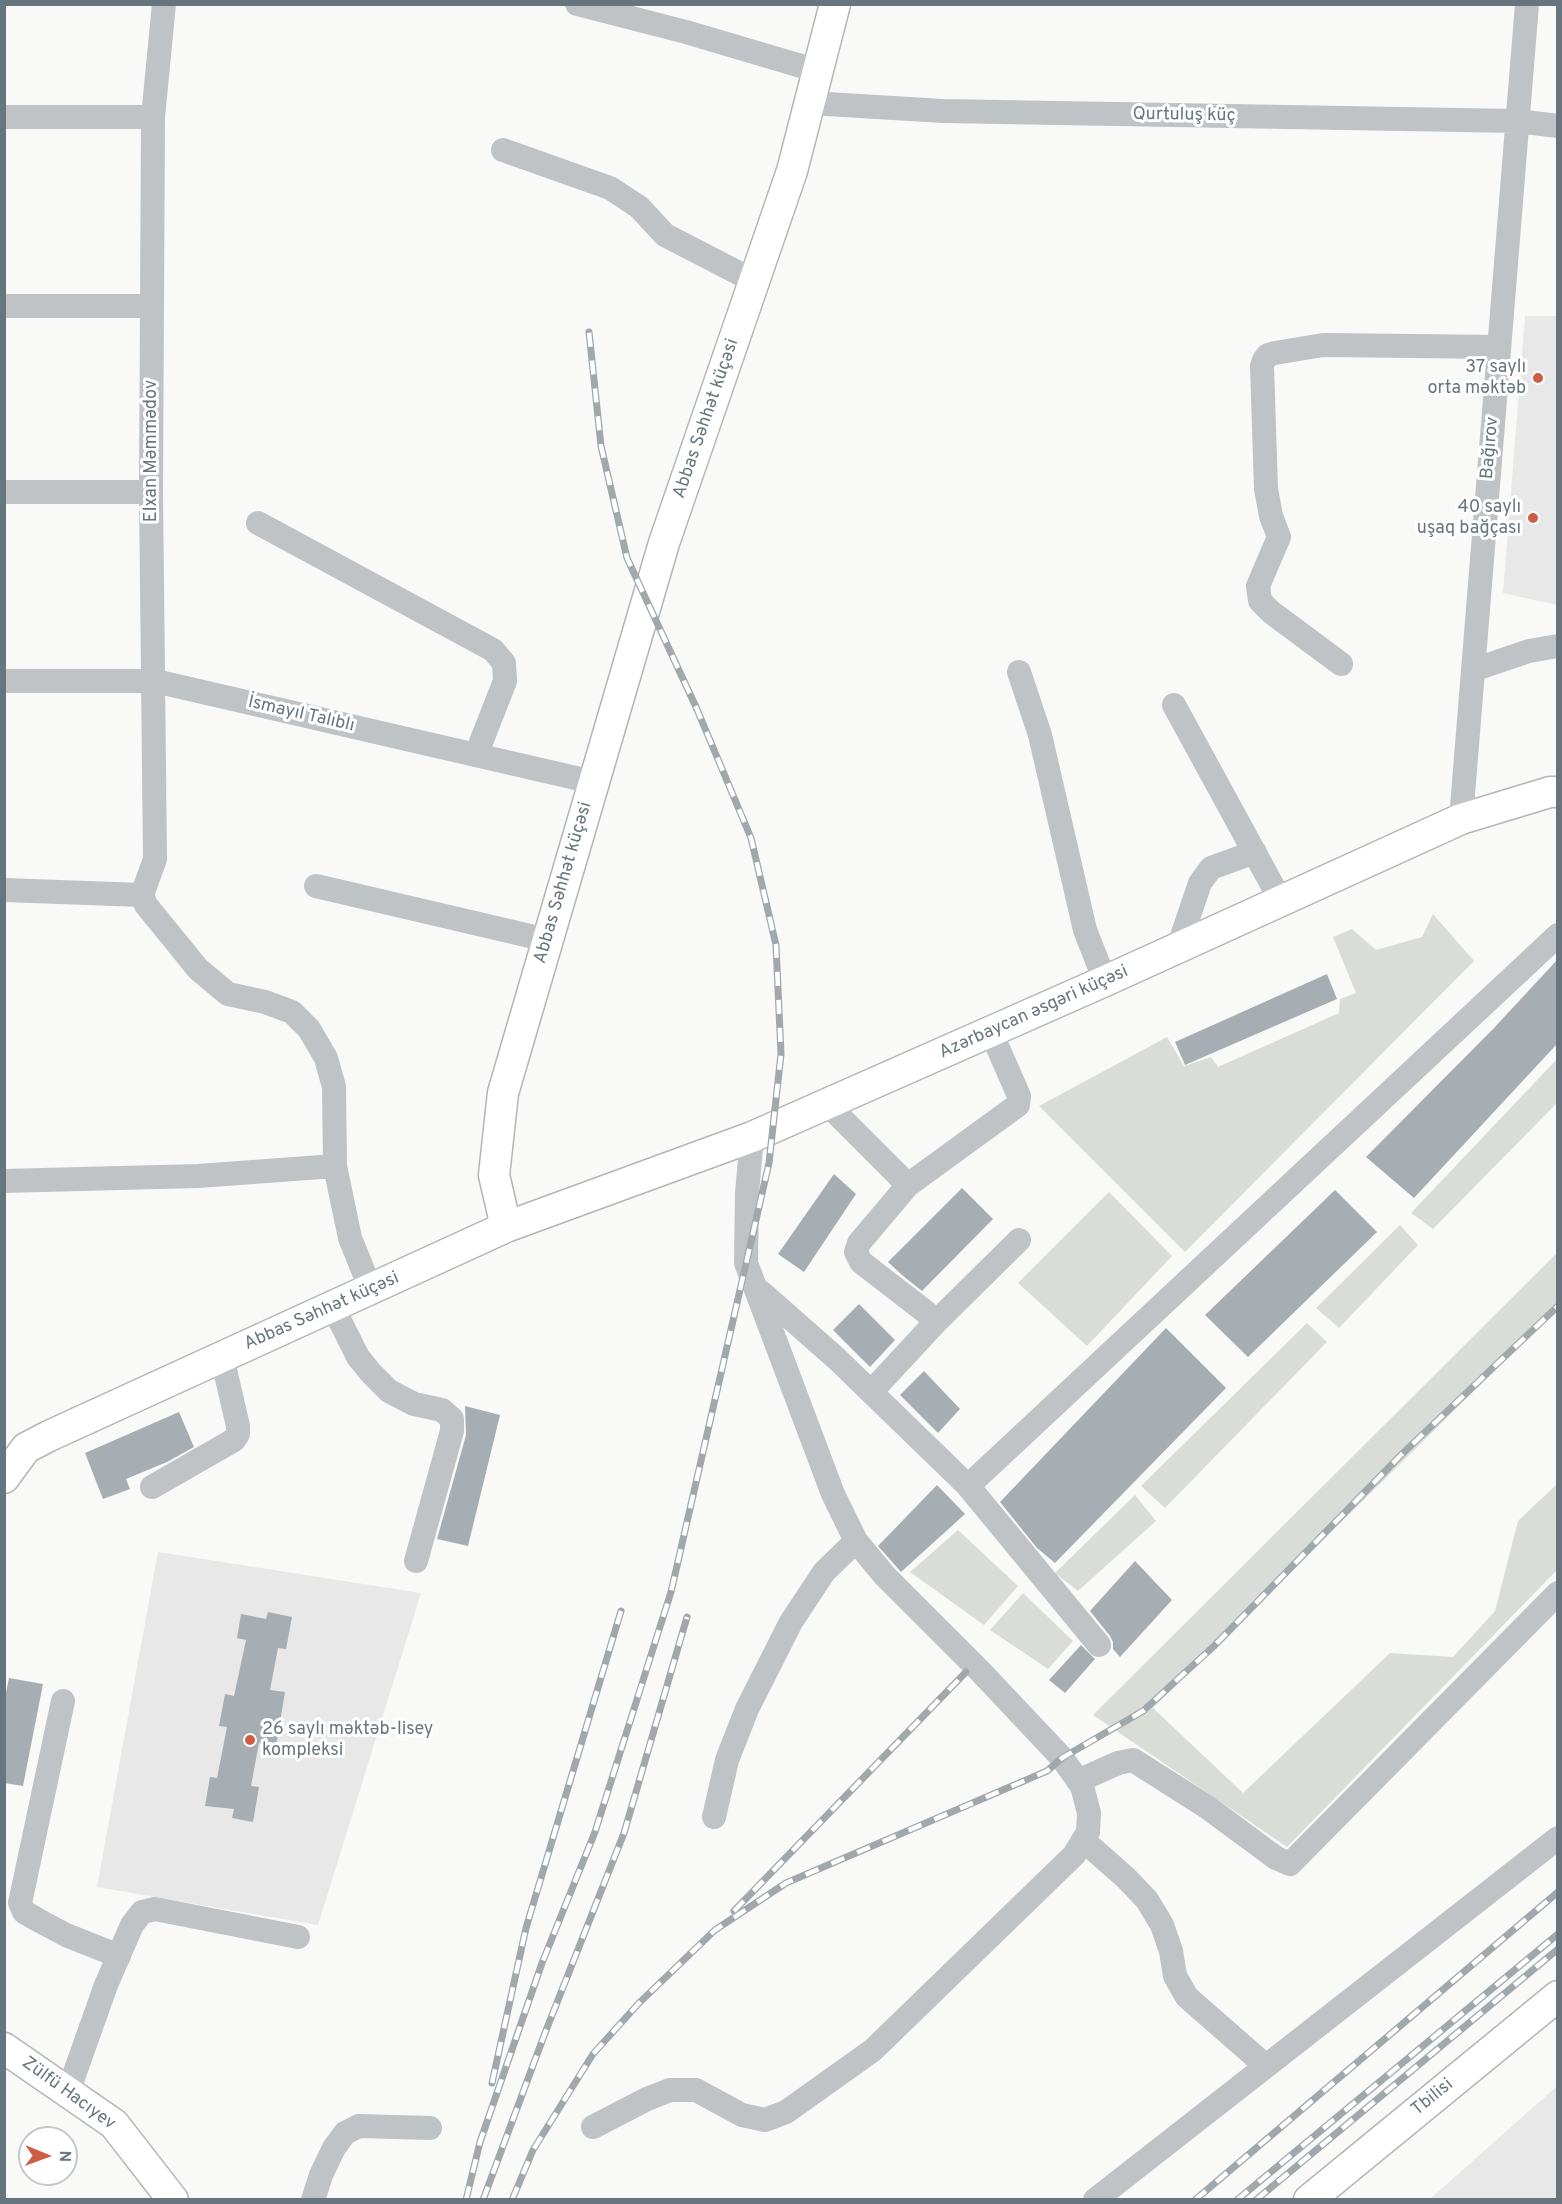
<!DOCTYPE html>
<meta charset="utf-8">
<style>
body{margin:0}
#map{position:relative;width:1562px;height:2204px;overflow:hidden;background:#f9f9f7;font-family:Overpass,sans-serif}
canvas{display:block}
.frame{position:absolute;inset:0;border:6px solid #67767e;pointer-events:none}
.north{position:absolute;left:18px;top:2126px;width:60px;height:60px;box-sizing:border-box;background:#fff;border:2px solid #c2c8cb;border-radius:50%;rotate:91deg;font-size:16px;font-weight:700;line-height:24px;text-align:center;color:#67767e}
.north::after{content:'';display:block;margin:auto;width:21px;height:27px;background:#ce5d43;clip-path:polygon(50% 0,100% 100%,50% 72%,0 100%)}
</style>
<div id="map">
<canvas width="1562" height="2204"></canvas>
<div class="frame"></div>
<div class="north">N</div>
</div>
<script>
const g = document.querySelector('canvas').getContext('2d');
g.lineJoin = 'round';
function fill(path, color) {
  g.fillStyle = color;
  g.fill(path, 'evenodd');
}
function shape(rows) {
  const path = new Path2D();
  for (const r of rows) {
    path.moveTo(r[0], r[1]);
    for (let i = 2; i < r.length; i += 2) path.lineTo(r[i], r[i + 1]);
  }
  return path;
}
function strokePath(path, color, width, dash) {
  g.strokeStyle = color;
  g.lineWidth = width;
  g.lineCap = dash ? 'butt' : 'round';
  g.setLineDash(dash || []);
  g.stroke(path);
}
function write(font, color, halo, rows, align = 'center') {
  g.font = font + ' Overpass,sans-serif';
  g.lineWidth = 6;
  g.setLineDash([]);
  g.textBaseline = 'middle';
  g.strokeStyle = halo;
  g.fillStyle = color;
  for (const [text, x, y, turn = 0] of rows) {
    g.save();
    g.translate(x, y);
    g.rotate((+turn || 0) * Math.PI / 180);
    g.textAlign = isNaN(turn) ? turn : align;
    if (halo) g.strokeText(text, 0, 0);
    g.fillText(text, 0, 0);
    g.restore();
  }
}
fill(shape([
 [1525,316,1557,316,1557,605,1503,593],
 [158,1552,421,1593,318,1925,97,1887],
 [1557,2086,1557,2199,1430,2199]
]), '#e7e8e7');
fill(shape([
 [1433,914,1474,961,1185,1252,1039,1106,1167,1037,1184,1066,1211,1057,1218,1067,1339,1013,1340,999,1356,993,1333,937,1352,929,1376,950,1422,937],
 [1557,1059,1557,1103,1433,1229,1411,1213],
 [1109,1192,1172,1256,1087,1346,1018,1283],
 [1400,1225,1418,1245,1339,1328,1316,1308],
 [1557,1253,1557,1309,1153,1708,1243,1793,1390,1653,1453,1657,1495,1611,1518,1521,1557,1484,1557,1570,1287,1847,1093,1715],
 [1307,1323,1327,1342,1165,1508,1141,1486],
 [1135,1495,1156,1521,1078,1591,1055,1573],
 [958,1530,1018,1586,984,1625,910,1572],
 [1023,1593,1073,1641,1048,1669,990,1630]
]), '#daddd7');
fill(shape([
 [1557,960,1557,1044,1414,1198,1366,1157,1494,1028],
 [1327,974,1337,999,1185,1065,1175,1042],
 [834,1174,856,1194,804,1272,778,1254],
 [962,1188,993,1219,922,1291,902,1275,888,1262],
 [1335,1190,1377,1232,1248,1357,1205,1315],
 [859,1304,895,1340,870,1367,833,1330],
 [1166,1328,1226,1388,1055,1563,1037,1548,1000,1502],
 [924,1371,960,1409,938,1433,900,1395],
 [465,1406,500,1415,468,1546,437,1539,466,1435],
 [179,1412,194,1447,167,1462,126,1479,130,1489,103,1499,85,1453],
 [937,1485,965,1514,901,1572,878,1546],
 [1135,1561,1172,1600,1120,1657,1113,1649,1113,1642,1110,1636,1090,1611],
 [268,1612,292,1617,286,1649,278,1648,270,1690,285,1692,276,1746,259,1743,251,1786,259,1787,253,1822,232,1818,234,1809,205,1806,210,1777,217,1778,227,1727,219,1726,225,1694,234,1696,246,1640,237,1638,241,1614,266,1619],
 [1081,1645,1095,1659,1065,1693,1049,1680],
 [9,1678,43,1684,23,1786,4,1783,4,1702]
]), '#a7aeb3');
const major = shape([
 [506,1227,494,1175,503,1093,664,543,792,171,835,4],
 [4,1478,26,1448,49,1436,506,1227,752,1137,1105,981,1461,819,1550,792,1558,792],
 [4,2048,114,2124,173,2200],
 [1309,2200,1558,1996]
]);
strokePath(major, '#b1b6b9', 33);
strokePath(shape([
 [577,4,686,32,818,71],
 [810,103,943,111,1517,121,1558,126],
 [4,117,153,117],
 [503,150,610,188,639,207,665,235,754,281],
 [4,306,151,306],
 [4,492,151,492],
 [258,523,493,650,504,663,505,681,476,755],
 [1341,664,1271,612,1260,601,1258,586,1279,537,1271,516,1266,489,1262,366,1264,360,1268,355,1275,353,1323,345,1499,347],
 [1473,670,1529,651,1558,646],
 [1019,672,1040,735,1085,930,1105,981],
 [4,681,155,681,593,782],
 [1174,705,1281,901],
 [1461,819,1527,4],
 [316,886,547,940],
 [4,890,142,895],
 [142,895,155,859,151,492,153,117,164,4],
 [142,895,146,905,198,969,228,994,265,1002,292,1012,309,1029,326,1058,334,1087,335,1166,350,1238,371,1290],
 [1178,948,1200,883,1211,868,1255,852],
 [827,1104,908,1185],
 [4,1181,198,1176,335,1166],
 [761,1292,837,1359,968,1486,1099,1645],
 [333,1307,358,1357,371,1373,389,1391,414,1404,442,1410,452,1419,452,1431,416,1561],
 [935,1323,1019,1240],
 [871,1392,935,1323,927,1313,861,1262,856,1252,859,1243,908,1185,1018,1105,1019,1096,991,1032],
 [968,1486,1558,935],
 [152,1487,234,1440,238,1434,238,1426,222,1357],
 [63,1701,20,1903,24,1912,38,1920,66,1935,119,1956],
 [1078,1781,1118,1763,1133,1760,1207,1807,1276,1858,1290,1864,1558,1593],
 [714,1817,727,1760,747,1709,791,1622,824,1572,856,1541],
 [1083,1840,1126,1878,1147,1900,1162,1925,1171,1951,1175,1976,1187,1997,1266,2066],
 [68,2092,106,1985,132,1925,142,1912,155,1909,298,1937],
 [593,2127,647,2099,670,2090,696,2090,742,2115,765,2120,786,2112,873,2050,1074,1855,1088,1832,1089,1813,1082,1786,1062,1758,980,1671,885,1576,856,1541,833,1494,746,1263,747,1193,752,1137],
 [313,2200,321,2175,334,2148,345,2133,359,2126,430,2128],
 [1095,2200,1558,1838]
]), '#bfc3c6', 24);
strokePath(major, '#fff', 30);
const rail = shape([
 [734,1911,966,1672],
 [492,2083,526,1928,621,1611],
 [466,2200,480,2142,542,1963,595,1832,671,1592,769,1163,781,1054,776,945,751,838,696,707,627,558,601,446,589,332],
 [483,2200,545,2033,624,1833,687,1617],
 [512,2200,533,2150,593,2054,639,2003,715,1930,786,1883,1047,1771,1062,1758,1143,1711,1214,1646,1402,1454,1558,1306],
 [1195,2200,1558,1892],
 [1237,2200,1558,1934],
 [1256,2200,1558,1949]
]);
strokePath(rail, '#a1a8ac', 7);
strokePath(rail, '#fff', 4.5, [14]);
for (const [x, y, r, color] of [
 [1538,378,6,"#ce5d43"],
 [1533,518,6,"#ce5d43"],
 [250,1740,6,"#ce5d43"]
]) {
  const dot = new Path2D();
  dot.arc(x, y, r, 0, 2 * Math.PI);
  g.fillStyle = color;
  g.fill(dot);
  strokePath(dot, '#fff', 2);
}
write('18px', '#67767e', '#fff', [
 ["Qurtuluş küç",1184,116,1],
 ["Abbas Səhhət küçəsi",707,419,-71],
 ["Bağırov",1491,448,-85],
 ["Elxan Məmmədov",152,451,-90],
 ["İsmayıl Talıblı",301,715,13],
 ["Abbas Səhhət küçəsi",564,883,-74],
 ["Azərbaycan əsgəri küçəsi",1034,1013,-24],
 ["Abbas Səhhət küçəsi",322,1312,-24],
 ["Zülfü Hacıyev",68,2094,36],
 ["Tbilisi",1433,2098,-39]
]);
write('18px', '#67767e', '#fff', [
 ["37 saylı",1526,368],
 ["orta məktəb",1526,389],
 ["40 saylı",1521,508],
 ["uşaq bağçası",1521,529],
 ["26 saylı məktəb-lisey",262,1730,"left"],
 ["kompleksi",262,1751,"left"]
], 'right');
</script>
